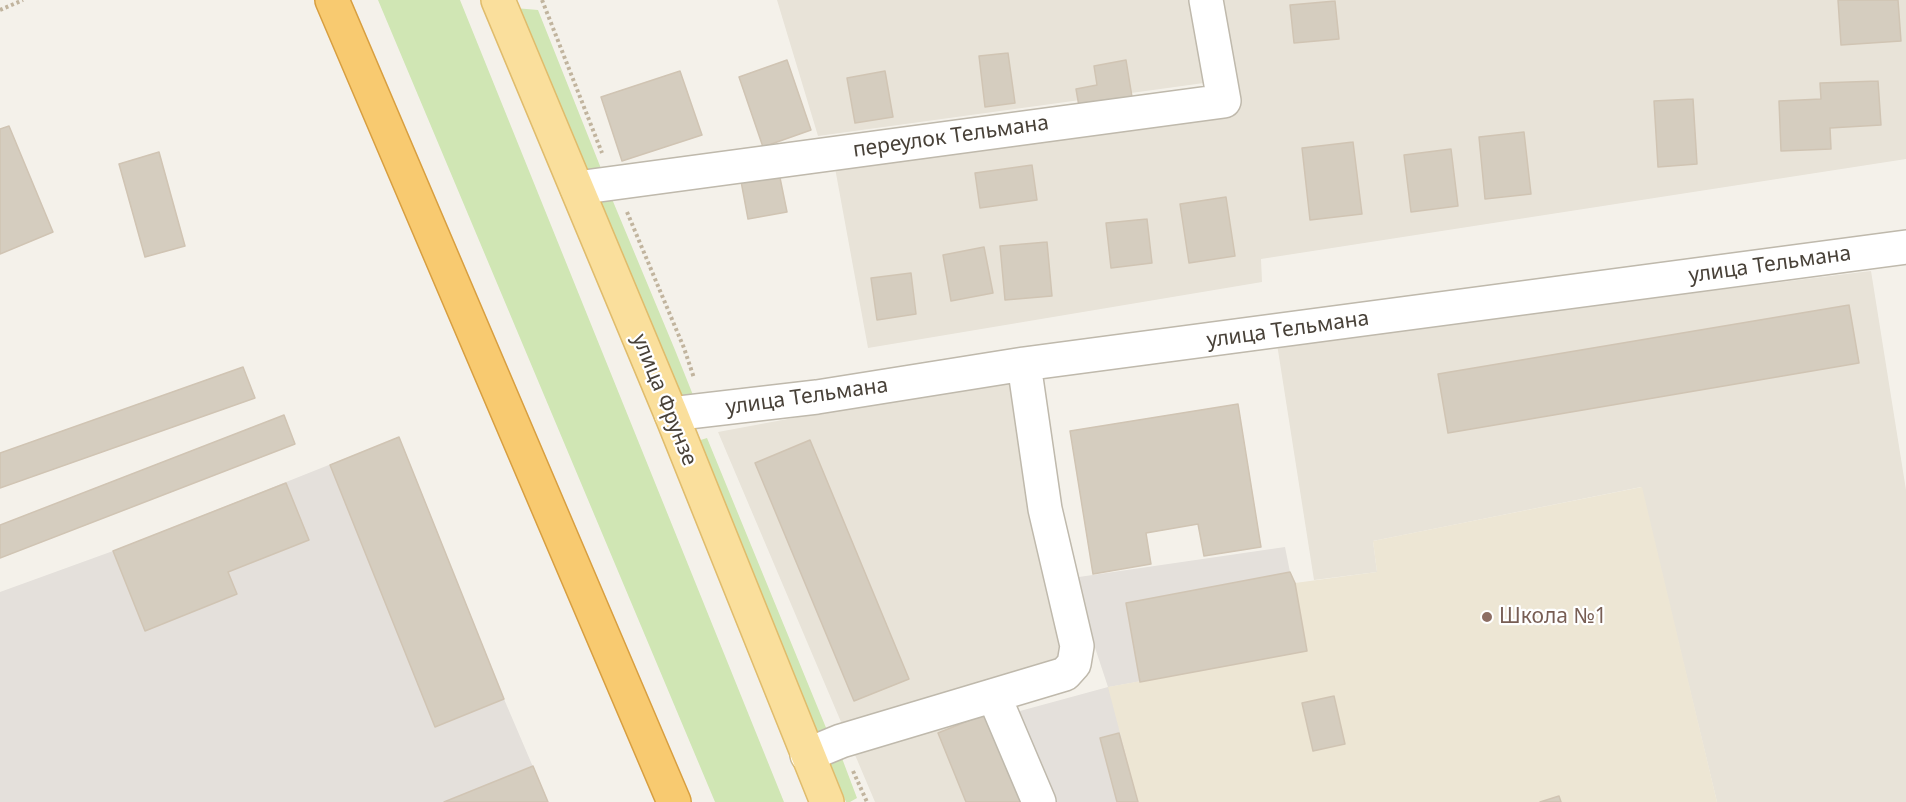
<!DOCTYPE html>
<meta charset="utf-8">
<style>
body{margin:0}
canvas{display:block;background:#f4f1ea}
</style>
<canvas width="1906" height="802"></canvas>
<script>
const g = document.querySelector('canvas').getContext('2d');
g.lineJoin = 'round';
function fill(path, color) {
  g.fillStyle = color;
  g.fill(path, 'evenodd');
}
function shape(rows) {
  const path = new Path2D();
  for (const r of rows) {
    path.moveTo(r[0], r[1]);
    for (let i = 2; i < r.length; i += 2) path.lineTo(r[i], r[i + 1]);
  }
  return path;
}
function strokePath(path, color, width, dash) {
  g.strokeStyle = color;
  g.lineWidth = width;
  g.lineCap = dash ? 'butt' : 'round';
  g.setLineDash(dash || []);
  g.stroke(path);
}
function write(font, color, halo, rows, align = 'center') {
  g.font = font + ' "Noto Sans",sans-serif';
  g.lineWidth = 4.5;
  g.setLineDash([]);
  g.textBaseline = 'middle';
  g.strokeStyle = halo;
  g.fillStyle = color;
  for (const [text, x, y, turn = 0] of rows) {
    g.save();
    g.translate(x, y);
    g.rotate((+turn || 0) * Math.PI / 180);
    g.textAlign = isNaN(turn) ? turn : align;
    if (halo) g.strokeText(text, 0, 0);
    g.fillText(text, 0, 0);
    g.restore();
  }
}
fill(shape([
 [777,0,1189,0,1204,83,818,136],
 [1222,0,1906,0,1906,159,1261,259,1262,282,868,348,835,168,1239,112],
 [1871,271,1906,490,1906,802,1717,802,1641,487,1373,541,1377,572,1314,580,1277,344],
 [1008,378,1049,596,1067,656,994,679,1048,802,875,802,718,432]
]), '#e8e3d8');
fill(shape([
 [399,437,504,699,548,802,0,802,0,592,113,551],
 [1285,547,1290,572,1295,583,1307,651,1109,687,1138,802,1048,802,1009,714,1108,687,1072,578]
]), '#e4e0db');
fill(shape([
 [1642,487,1717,802,1138,802,1108,687,1307,651,1295,583,1377,572,1373,541]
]), '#ede6d4');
fill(shape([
 [378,0,460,0,784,802,715,802],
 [515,8,538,10,604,176,589,178],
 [612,199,675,350,693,395,678,397,597,203],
 [707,438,829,735,818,739,691,443],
 [840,753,857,798,850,802,846,802,827,757]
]), '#d0e6b4');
const building = shape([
 [1838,0,1898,0,1901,41,1841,45,1838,0],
 [1335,1,1339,39,1294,43,1290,5,1335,1],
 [1008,53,1015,103,985,107,979,56,1008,53],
 [787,60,811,130,763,147,739,77,787,60],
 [1126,60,1133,103,1080,112,1076,89,1097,85,1094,66,1126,60],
 [680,71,702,135,622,161,601,97,680,71],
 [885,71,893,117,855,123,847,78,885,71],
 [1878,81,1881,125,1830,128,1831,149,1781,151,1779,101,1821,99,1820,83,1878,81],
 [1693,99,1697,164,1658,167,1654,101,1693,99],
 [9,126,53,232,0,254,0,129,9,126],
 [1524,132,1531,194,1485,199,1479,137,1524,132],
 [1353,142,1362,214,1310,220,1302,148,1353,142],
 [1451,149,1458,206,1411,212,1404,155,1451,149],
 [159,152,185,246,145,257,119,164,159,152],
 [1032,165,1037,200,980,208,975,173,1032,165],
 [779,173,787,212,748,219,741,181,779,173],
 [1226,197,1235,256,1189,263,1180,204,1226,197],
 [1147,219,1152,263,1111,268,1106,223,1147,219],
 [1047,242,1052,296,1005,300,1000,246,1047,242],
 [984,247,993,293,951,301,943,255,984,247],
 [911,273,916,314,877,320,871,278,911,273],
 [1849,305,1859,363,1448,433,1438,374,1849,305],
 [243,367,255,398,0,488,0,453,243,367],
 [1238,404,1261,547,1204,556,1198,524,1146,533,1151,564,1093,574,1070,431,1238,404],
 [284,415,295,444,0,558,0,525,284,415],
 [399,437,504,699,435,727,330,465,399,437],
 [810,440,909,679,854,701,755,463,810,440],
 [286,483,309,540,228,572,237,594,145,631,113,551,286,483],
 [1290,572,1295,583,1307,651,1140,682,1126,603,1290,572],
 [1334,696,1345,744,1313,751,1302,703,1334,696],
 [990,712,1026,802,966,802,938,733,990,712],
 [1119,733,1138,802,1117,802,1100,738,1119,733],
 [533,766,548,802,444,802,533,766],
 [1559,796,1561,802,1540,802,1559,796]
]);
fill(building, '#d5cdbf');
strokePath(building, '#d0c4b3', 1.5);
const minor = shape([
 [577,188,1224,101,1206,0],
 [671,414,817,397,1024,364,1906,247],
 [994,696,1039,802],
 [807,755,841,741,1065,674,1074,664,1077,646,1045,509,1024,364]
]);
const major = shape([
 [498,0,671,414,827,802]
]);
const highway = shape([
 [332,0,674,802]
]);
strokePath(minor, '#bfb9ac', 36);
strokePath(major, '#e0bc6c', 36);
strokePath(highway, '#d89f40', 36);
strokePath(shape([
 [542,0,602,153],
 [0,10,23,0],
 [627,212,684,348,694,378],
 [853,771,867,802]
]), '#c1b49e', 4, [3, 3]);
strokePath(minor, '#fff', 33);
strokePath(major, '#fadf9c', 33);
strokePath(highway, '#f8ca70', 33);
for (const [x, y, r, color] of [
 [1487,617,6,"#8d6e63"]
]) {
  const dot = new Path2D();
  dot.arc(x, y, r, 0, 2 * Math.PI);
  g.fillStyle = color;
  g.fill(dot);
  strokePath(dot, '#fff', 2);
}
write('21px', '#484138', '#fff', [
 ["переулок Тельмана",951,137,-8],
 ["улица Тельмана",1770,265,-8],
 ["улица Тельмана",1288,330,-8],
 ["улица Тельмана",807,397,-8],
 ["улица Фрунзе",664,400,68]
]);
write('21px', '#785e54', '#fff', [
 ["Школа №1",1499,617]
], 'left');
</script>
